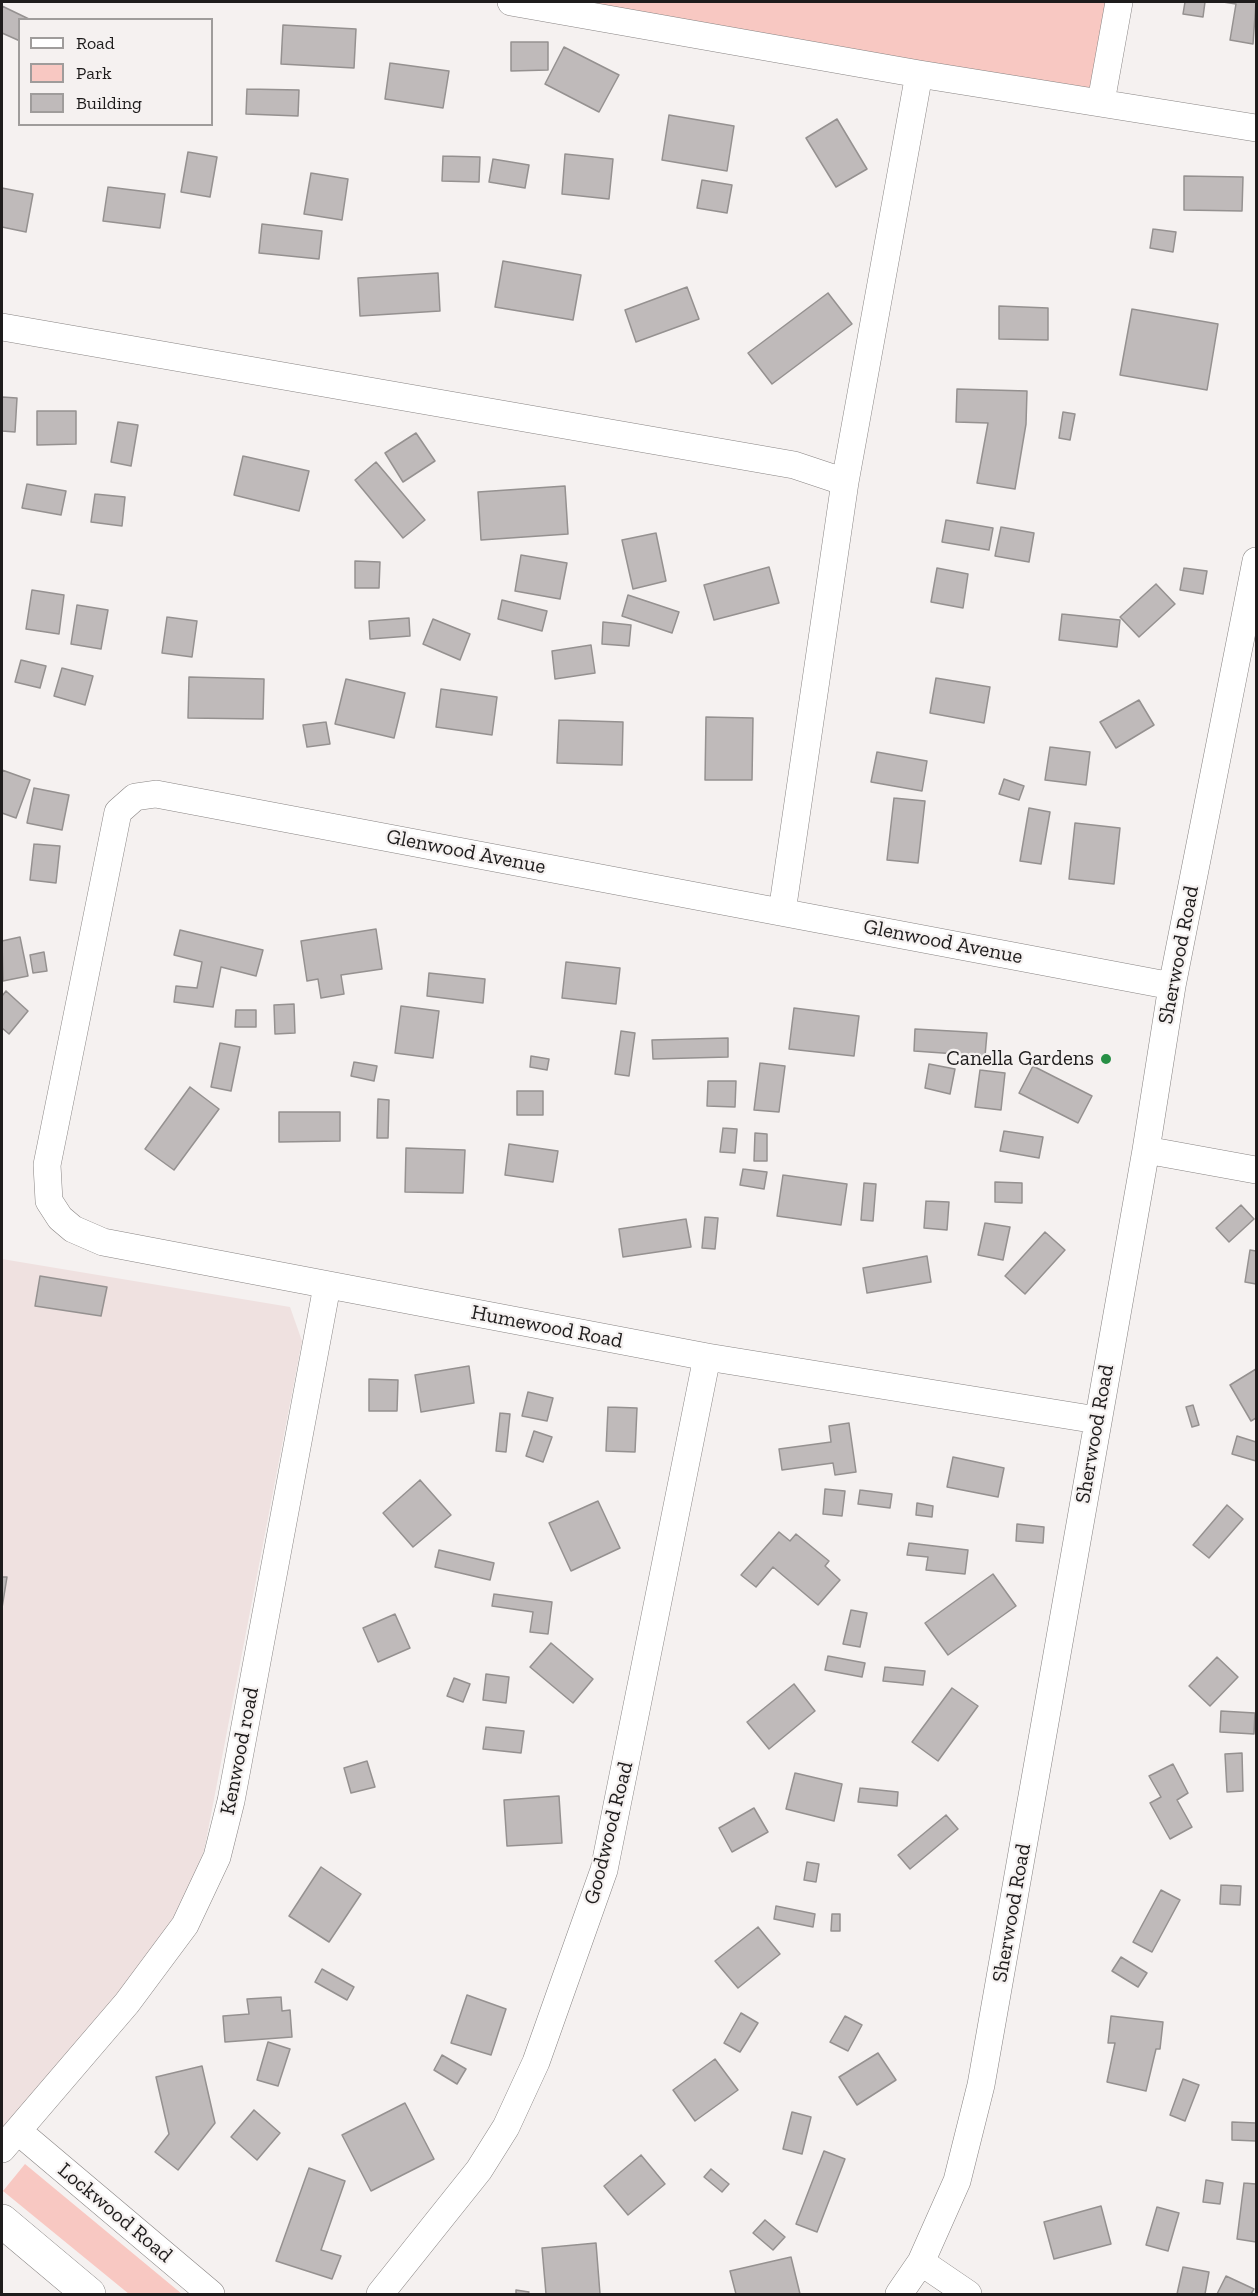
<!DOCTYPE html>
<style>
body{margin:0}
#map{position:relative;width:1258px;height:2296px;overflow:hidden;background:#f5f1f0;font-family:"Zilla Slab",serif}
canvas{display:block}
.frame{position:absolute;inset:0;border:3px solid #1e1c1c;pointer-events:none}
.legend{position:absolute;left:18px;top:18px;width:195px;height:108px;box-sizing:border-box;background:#f5f1f0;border:2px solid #9f9c9b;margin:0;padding:8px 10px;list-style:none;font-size:18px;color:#1e1c1c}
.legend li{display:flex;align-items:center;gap:12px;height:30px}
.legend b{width:30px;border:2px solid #9f9c9b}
</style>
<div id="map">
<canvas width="1258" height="2296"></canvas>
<div class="frame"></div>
<ul class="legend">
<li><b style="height:8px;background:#fff"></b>Road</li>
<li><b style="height:16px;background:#f8c8c2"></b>Park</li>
<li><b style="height:16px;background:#bfbaba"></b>Building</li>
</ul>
</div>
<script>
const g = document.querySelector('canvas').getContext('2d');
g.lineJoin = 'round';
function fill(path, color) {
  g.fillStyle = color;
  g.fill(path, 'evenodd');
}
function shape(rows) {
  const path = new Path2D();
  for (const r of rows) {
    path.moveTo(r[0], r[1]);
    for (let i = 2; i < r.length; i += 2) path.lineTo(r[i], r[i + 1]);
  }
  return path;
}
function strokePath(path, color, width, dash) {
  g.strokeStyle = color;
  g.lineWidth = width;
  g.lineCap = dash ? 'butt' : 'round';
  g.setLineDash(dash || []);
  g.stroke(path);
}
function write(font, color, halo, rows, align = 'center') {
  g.font = font + ' "Zilla Slab",serif';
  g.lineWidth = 4.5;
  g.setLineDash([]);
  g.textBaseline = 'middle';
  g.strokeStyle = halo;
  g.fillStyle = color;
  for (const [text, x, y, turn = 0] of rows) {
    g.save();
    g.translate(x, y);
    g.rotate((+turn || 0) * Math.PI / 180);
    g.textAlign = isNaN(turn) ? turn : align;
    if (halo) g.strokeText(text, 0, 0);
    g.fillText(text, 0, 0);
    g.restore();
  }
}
fill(shape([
 [2,1259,290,1307,302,1341,204,1851,176,1919,119,1996,2,2129]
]), '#efe1e0');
fill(shape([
 [545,2,1110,2,1093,92],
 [25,2164,182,2294,129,2294,3,2191]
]), '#f8c8c2');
const building = shape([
 [1185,2,1205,2,1203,17,1183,14,1185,2],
 [1223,2,1256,2,1253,44,1230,40,1236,4,1223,2],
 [2,6,31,20,20,20,20,41,2,33,2,6],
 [283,25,356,29,354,68,281,64,283,25],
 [511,42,548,42,548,70,511,71,511,42],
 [564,47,619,75,599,112,545,84,564,47],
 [390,63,449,71,443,108,385,99,390,63],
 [247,89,299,90,298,116,246,114,247,89],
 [669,115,734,126,727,171,662,160,669,115],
 [837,119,867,169,836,187,806,138,837,119],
 [188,152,217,157,210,197,181,192,188,152],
 [565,154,613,159,609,199,562,194,565,154],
 [443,156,480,157,479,182,442,181,443,156],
 [493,159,529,165,525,188,489,182,493,159],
 [311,173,348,179,342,220,304,214,311,173],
 [1184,176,1243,177,1242,211,1184,210,1184,176],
 [702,180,732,185,727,213,697,208,702,180],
 [108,187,165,194,160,228,103,221,108,187],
 [2,188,33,194,26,232,2,227,2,188],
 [262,224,322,231,319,259,259,253,262,224],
 [1153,229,1176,232,1173,252,1150,248,1153,229],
 [503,261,581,275,573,320,495,307,503,261],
 [438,273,440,311,360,316,358,278,438,273],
 [687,287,699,319,636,342,625,310,687,287],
 [828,293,852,324,772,384,748,353,828,293],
 [999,306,1048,308,1048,340,999,339,999,306],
 [1132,309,1218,324,1207,390,1120,375,1132,309],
 [957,389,1027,391,1026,424,1015,489,977,483,988,423,956,422,957,389],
 [2,397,17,398,15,432,2,431,2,397],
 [37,411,76,411,76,444,37,445,37,411],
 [1063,412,1075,414,1070,440,1059,438,1063,412],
 [118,422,138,425,131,466,111,462,118,422],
 [416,433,435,461,403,482,385,453,416,433],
 [243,456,309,471,299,511,234,495,243,456],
 [376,462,425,520,403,538,355,480,376,462],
 [27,484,66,491,61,515,22,508,27,484],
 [565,486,568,534,481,540,478,492,565,486],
 [95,494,125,497,122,526,91,522,95,494],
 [946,520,993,528,989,550,942,542,946,520],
 [1001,527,1034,533,1029,562,995,556,1001,527],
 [656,533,666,581,633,589,622,540,656,533],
 [521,555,567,563,560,599,515,591,521,555],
 [355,561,380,562,379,588,355,588,355,561],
 [769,567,779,603,714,620,704,585,769,567],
 [937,568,968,574,963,608,931,602,937,568],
 [1184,568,1207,571,1203,594,1180,590,1184,568],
 [1156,584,1175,604,1139,637,1120,617,1156,584],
 [32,590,64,595,59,634,26,629,32,590],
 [628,595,679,612,672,633,622,616,628,595],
 [502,600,547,611,542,631,498,619,502,600],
 [77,605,108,610,101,649,71,644,77,605],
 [1062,614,1120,620,1117,647,1059,640,1062,614],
 [167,617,197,621,192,657,162,653,167,617],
 [409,618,410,636,370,639,369,621,409,618],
 [433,619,470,634,460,660,423,644,433,619],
 [603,622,631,625,629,646,602,644,603,622],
 [591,645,595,673,555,679,552,651,591,645],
 [21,660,46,666,40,688,15,682,21,660],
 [62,668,93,676,85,705,54,696,62,668],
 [189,677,264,679,263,719,188,718,189,677],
 [936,678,990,687,984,723,930,713,936,678],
 [346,679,405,693,394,738,335,724,346,679],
 [441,689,497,697,492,735,436,727,441,689],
 [1139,700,1154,725,1116,748,1100,722,1139,700],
 [706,717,753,718,752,780,705,780,706,717],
 [559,720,623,722,622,765,557,763,559,720],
 [326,722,330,744,307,747,303,725,326,722],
 [1050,747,1090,752,1086,785,1045,780,1050,747],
 [877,752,927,761,922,791,871,782,877,752],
 [2,770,30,780,16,818,2,813,2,770],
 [1004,779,1024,786,1019,800,999,794,1004,779],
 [34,788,69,795,62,830,27,823,34,788],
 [894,798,925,801,918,863,887,860,894,798],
 [1029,808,1050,812,1041,864,1020,861,1029,808],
 [1075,823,1120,828,1114,884,1069,879,1075,823],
 [34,844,60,846,56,883,30,880,34,844],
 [376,929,382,969,341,975,344,994,321,998,318,979,307,981,301,941,376,929],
 [180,930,263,950,256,976,221,967,213,1007,174,1002,176,986,197,988,202,962,174,955,180,930],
 [20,937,28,976,3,981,2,941,20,937],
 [44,952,47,971,33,973,30,955,44,952],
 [566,962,620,968,616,1004,562,998,566,962],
 [429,973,485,979,483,1003,427,996,429,973],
 [6,991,28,1011,9,1034,2,1028,2,996,6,991],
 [294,1004,295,1033,275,1034,274,1005,294,1004],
 [401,1006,439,1011,433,1058,395,1053,401,1006],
 [794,1008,859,1016,854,1056,789,1049,794,1008],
 [236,1010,256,1010,256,1027,235,1027,236,1010],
 [915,1029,987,1033,985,1056,914,1051,915,1029],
 [621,1031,635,1033,629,1076,615,1074,621,1031],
 [728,1038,728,1057,653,1059,652,1040,728,1038],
 [220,1043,240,1047,231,1091,211,1087,220,1043],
 [531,1056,549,1059,547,1070,530,1067,531,1056],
 [354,1062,377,1066,374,1081,351,1076,354,1062],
 [760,1063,785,1066,779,1112,754,1110,760,1063],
 [929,1064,955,1069,950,1094,925,1088,929,1064],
 [1033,1066,1092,1096,1078,1123,1019,1093,1033,1066],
 [980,1070,1005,1073,1001,1110,975,1107,980,1070],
 [708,1081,736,1081,735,1107,707,1106,708,1081],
 [190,1087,219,1109,174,1170,145,1149,190,1087],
 [517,1091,543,1091,543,1115,517,1115,517,1091],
 [378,1099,389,1100,388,1138,377,1138,378,1099],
 [279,1112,340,1112,340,1141,279,1142,279,1112],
 [723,1128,737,1129,735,1153,720,1152,723,1128],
 [1004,1131,1043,1137,1039,1158,1000,1151,1004,1131],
 [755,1133,767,1134,767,1161,754,1161,755,1133],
 [509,1144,558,1151,553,1182,505,1175,509,1144],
 [406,1148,465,1150,463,1193,405,1192,406,1148],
 [743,1169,767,1172,764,1189,740,1185,743,1169],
 [783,1175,847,1184,841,1225,777,1216,783,1175],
 [995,1182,1022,1183,1022,1203,995,1202,995,1182],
 [864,1183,876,1184,873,1221,861,1220,864,1183],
 [926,1201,949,1202,947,1230,924,1228,926,1201],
 [1241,1205,1254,1219,1229,1242,1216,1228,1241,1205],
 [705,1217,718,1218,715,1249,702,1248,705,1217],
 [686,1219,691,1247,623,1257,619,1229,686,1219],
 [985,1223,1010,1227,1003,1260,978,1255,985,1223],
 [1045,1232,1065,1250,1025,1294,1005,1276,1045,1232],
 [1250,1250,1256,1251,1256,1284,1245,1282,1250,1250],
 [927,1256,931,1282,867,1293,863,1268,927,1256],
 [40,1276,107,1287,101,1316,35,1306,40,1276],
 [469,1366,474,1403,421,1412,415,1375,469,1366],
 [1256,1369,1256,1418,1251,1421,1230,1385,1256,1369],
 [369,1379,398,1380,397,1411,369,1411,369,1379],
 [528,1392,553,1398,547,1421,522,1416,528,1392],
 [1193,1405,1199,1425,1192,1427,1186,1407,1193,1405],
 [608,1407,637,1408,635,1452,606,1451,608,1407],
 [500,1413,510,1414,506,1452,496,1451,500,1413],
 [849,1423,856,1472,835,1475,833,1463,782,1470,779,1449,831,1442,829,1426,849,1423],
 [534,1431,552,1437,543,1462,526,1456,534,1431],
 [1237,1436,1256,1442,1256,1461,1232,1454,1237,1436],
 [953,1457,1004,1468,998,1497,947,1487,953,1457],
 [420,1480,451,1515,413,1547,383,1513,420,1480],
 [825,1489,845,1491,842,1516,823,1514,825,1489],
 [860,1490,892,1494,890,1508,858,1504,860,1490],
 [598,1501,620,1548,571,1571,549,1523,598,1501],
 [917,1503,933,1506,932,1517,916,1515,917,1503],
 [1227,1505,1243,1519,1209,1558,1193,1545,1227,1505],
 [1017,1524,1044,1527,1043,1543,1016,1541,1017,1524],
 [779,1532,790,1541,796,1534,829,1561,825,1566,840,1580,818,1605,773,1567,756,1587,741,1575,779,1532],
 [909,1543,968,1550,965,1574,926,1570,928,1557,907,1555,909,1543],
 [439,1550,494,1563,490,1580,435,1567,439,1550],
 [993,1574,1016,1606,948,1655,925,1623,993,1574],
 [2,1577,7,1577,2,1608,2,1577],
 [494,1594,552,1602,548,1634,530,1632,533,1612,492,1606,494,1594],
 [851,1610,867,1613,860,1647,843,1644,851,1610],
 [395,1614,410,1648,378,1662,363,1628,395,1614],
 [551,1643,593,1679,573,1703,530,1667,551,1643],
 [828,1656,865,1663,862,1677,825,1670,828,1656],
 [1217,1657,1238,1677,1210,1706,1189,1686,1217,1657],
 [885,1667,925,1671,923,1685,883,1681,885,1667],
 [486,1674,509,1677,506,1703,483,1700,486,1674],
 [454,1678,470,1684,463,1702,447,1696,454,1678],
 [794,1684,815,1711,769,1749,747,1722,794,1684],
 [952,1688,978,1706,938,1761,912,1742,952,1688],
 [1221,1711,1255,1713,1254,1734,1220,1732,1221,1711],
 [486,1727,524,1731,521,1753,483,1749,486,1727],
 [1242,1753,1243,1791,1227,1792,1225,1754,1242,1753],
 [367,1761,375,1787,351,1793,344,1768,367,1761],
 [1173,1764,1188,1793,1177,1800,1192,1827,1170,1839,1150,1803,1161,1797,1149,1776,1173,1764],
 [795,1773,842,1784,834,1821,786,1809,795,1773],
 [860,1788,898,1792,897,1806,858,1802,860,1788],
 [559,1796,562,1843,507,1846,504,1800,559,1796],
 [754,1808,768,1832,732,1852,719,1828,754,1808],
 [946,1815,958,1829,910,1869,898,1855,946,1815],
 [807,1862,819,1864,816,1882,804,1880,807,1862],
 [321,1867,361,1894,329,1942,289,1916,321,1867],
 [1221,1885,1241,1886,1240,1905,1220,1904,1221,1885],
 [1161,1890,1180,1900,1152,1952,1133,1942,1161,1890],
 [776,1906,815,1914,813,1927,774,1919,776,1906],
 [832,1914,840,1914,840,1931,831,1931,832,1914],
 [758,1927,780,1954,738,1988,715,1961,758,1927],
 [1121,1957,1147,1973,1138,1987,1112,1971,1121,1957],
 [322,1969,354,1987,347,2000,315,1982,322,1969],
 [467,1995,506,2009,491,2055,451,2043,467,1995],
 [281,1997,282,2011,290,2010,292,2037,225,2042,223,2016,249,2014,247,1999,281,1997],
 [741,2013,758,2023,740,2052,724,2043,741,2013],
 [845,2016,862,2025,848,2051,830,2042,845,2016],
 [1111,2016,1163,2022,1160,2049,1156,2049,1146,2091,1107,2082,1115,2043,1108,2043,1111,2016],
 [268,2042,290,2049,278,2086,257,2080,268,2042],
 [878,2053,896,2080,857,2105,839,2077,878,2053],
 [442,2055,466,2069,457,2084,434,2070,442,2055],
 [715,2059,738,2090,695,2121,673,2090,715,2059],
 [202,2066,215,2123,178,2170,155,2152,169,2134,156,2077,202,2066],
 [1183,2079,1199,2085,1185,2121,1170,2115,1183,2079],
 [405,2103,434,2159,371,2191,342,2135,405,2103],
 [254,2110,280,2133,257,2160,231,2137,254,2110],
 [792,2112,811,2117,802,2154,783,2149,792,2112],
 [1232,2122,1256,2123,1256,2141,1232,2140,1232,2122],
 [824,2151,845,2159,817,2232,796,2224,824,2151],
 [641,2155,665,2184,628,2215,604,2186,641,2155],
 [309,2168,345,2181,321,2250,341,2256,332,2279,276,2261,309,2168],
 [711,2169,729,2184,722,2192,704,2177,711,2169],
 [1206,2180,1223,2183,1220,2204,1203,2202,1206,2180],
 [1244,2183,1256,2184,1256,2242,1237,2239,1244,2183],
 [1101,2206,1111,2244,1054,2259,1044,2222,1101,2206],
 [1157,2207,1179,2213,1168,2251,1146,2245,1157,2207],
 [765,2220,785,2237,773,2250,753,2233,765,2220],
 [596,2243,600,2294,546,2294,542,2248,596,2243],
 [791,2257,800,2294,736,2294,730,2271,791,2257],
 [1183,2267,1209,2272,1205,2294,1177,2294,1183,2267],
 [1226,2276,1254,2289,1251,2294,1217,2294,1226,2276],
 [516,2290,529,2292,528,2294,516,2294,516,2290]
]);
fill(building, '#bfbaba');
strokePath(building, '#959190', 1.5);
const minor = shape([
 [511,2,919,74,1256,128],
 [1101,102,1119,2],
 [2,327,794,465,845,482],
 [782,912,845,482,919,74],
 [1146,1150,1256,1170],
 [1097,1420,707,1357,103,1242,73,1229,60,1218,49,1201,47,1165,118,812,135,797,156,794,1172,986],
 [19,2132,211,2294],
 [2,2149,127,2003,185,1925,217,1857,231,1801,327,1286],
 [921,2262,968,2294],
 [380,2294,479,2170,506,2127,536,2062,604,1870,707,1357],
 [899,2294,921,2262,957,2181,981,2085,1146,1150,1172,986,1256,561]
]);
const secondary = shape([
 [2,2221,89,2294]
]);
strokePath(minor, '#888483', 28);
strokePath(secondary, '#888483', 34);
strokePath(minor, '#fff', 27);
strokePath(secondary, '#fff', 33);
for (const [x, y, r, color] of [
 [1106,1059,6,"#278f45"]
]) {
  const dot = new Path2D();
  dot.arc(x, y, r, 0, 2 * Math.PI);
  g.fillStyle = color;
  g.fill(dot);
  strokePath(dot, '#f5f1f0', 2);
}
write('21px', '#1e1c1c', '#f5f1f0', [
 ["Glenwood Avenue",466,852,11],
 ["Glenwood Avenue",943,942,11],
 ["Sherwood Road",1179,955,-79],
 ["Humewood Road",547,1327,11],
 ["Sherwood Road",1095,1434,-80],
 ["Kenwood road",240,1751,-79],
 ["Goodwood Road",609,1833,-76],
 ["Sherwood Road",1012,1913,-80],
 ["Lockwood Road",115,2213,40]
]);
write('21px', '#1e1c1c', '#f5f1f0', [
 ["Canella Gardens",1094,1059]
], 'right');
</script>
